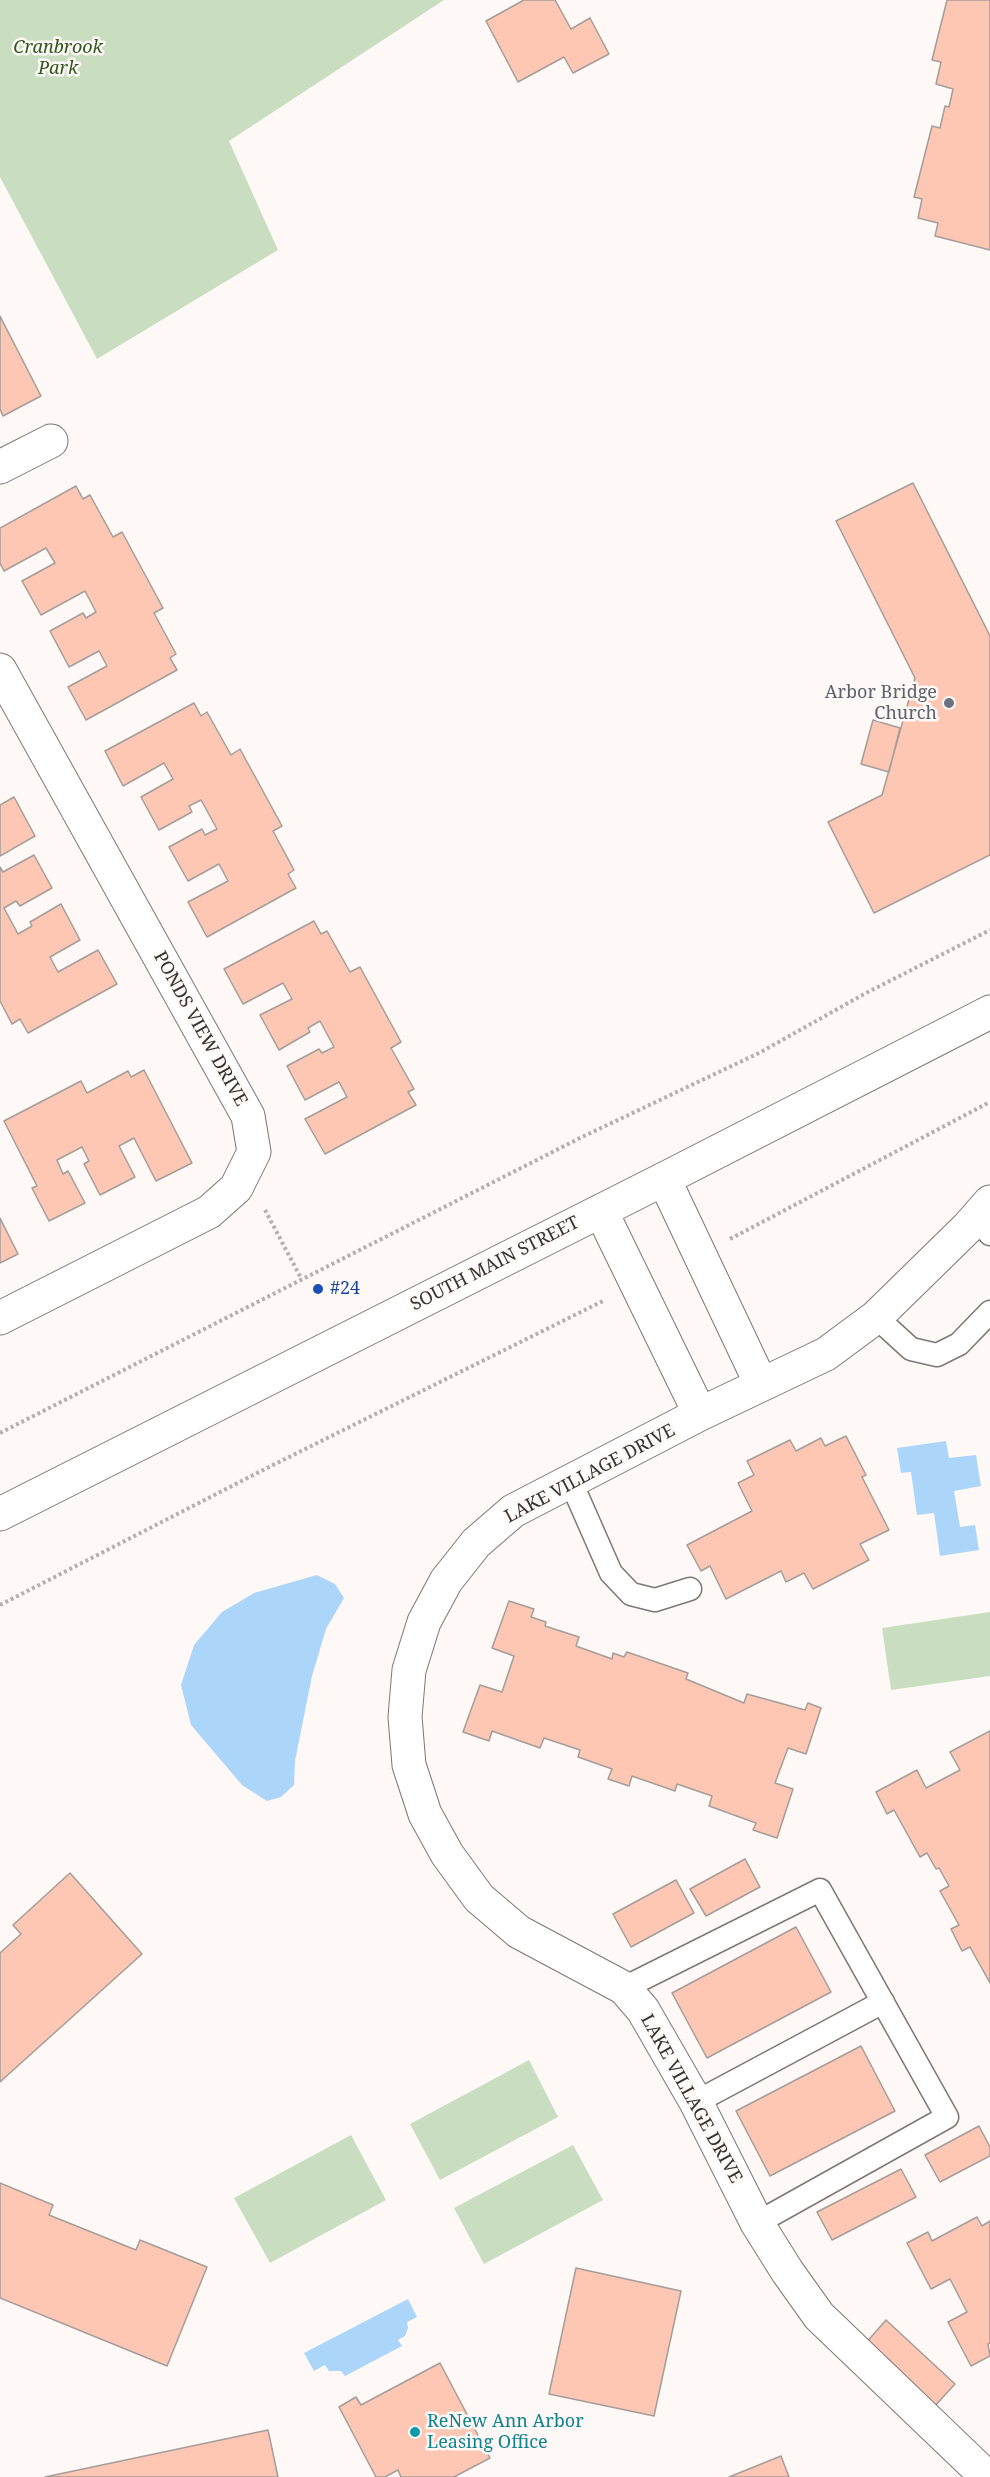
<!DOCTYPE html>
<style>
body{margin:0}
canvas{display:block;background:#fef9f7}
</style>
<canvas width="990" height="2477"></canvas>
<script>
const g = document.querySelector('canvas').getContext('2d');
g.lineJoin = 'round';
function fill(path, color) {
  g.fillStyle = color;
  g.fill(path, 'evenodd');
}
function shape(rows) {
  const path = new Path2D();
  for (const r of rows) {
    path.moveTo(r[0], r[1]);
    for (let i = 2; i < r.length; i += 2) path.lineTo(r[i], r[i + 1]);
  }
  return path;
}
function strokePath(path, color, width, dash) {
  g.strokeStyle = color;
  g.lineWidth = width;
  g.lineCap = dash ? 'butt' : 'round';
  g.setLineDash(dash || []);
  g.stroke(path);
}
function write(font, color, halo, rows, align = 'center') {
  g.font = font + ' "Noto Serif",serif';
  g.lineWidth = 5;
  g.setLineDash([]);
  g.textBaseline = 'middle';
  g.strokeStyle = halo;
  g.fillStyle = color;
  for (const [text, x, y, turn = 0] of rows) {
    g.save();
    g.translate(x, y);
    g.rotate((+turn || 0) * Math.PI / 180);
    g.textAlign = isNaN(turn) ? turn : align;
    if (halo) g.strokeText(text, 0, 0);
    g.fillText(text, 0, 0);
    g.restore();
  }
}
fill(shape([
 [0,0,444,0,229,141,278,250,97,359,0,177],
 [990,1612,990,1676,891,1690,882,1628],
 [529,2060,558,2117,440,2180,410,2124],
 [351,2135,386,2200,270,2263,234,2198],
 [573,2145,603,2200,484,2264,454,2208]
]), '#c9dec1');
fill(shape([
 [946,1441,949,1458,976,1455,981,1486,954,1491,960,1527,975,1525,979,1550,940,1556,934,1513,917,1515,911,1472,901,1473,897,1448],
 [317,1575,335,1584,344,1598,326,1629,312,1676,295,1761,294,1785,281,1797,267,1801,242,1785,191,1725,181,1685,194,1645,222,1612,254,1593],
 [408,2299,417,2317,407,2322,408,2328,405,2336,398,2340,402,2346,345,2376,341,2371,329,2371,325,2365,314,2371,304,2353]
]), '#acd5fa');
const building = shape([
 [524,0,555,0,571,29,590,18,609,54,573,73,564,57,518,82,486,21,524,0],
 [947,0,990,0,990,250,935,236,938,223,918,218,922,199,914,197,932,126,940,128,945,106,949,107,953,89,936,84,941,62,932,60,947,0],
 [0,316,41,396,3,416,0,409,0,316],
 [913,483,990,636,990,855,874,913,828,822,882,795,915,678,836,521,913,483],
 [76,486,83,499,90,495,113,537,122,532,163,608,154,613,176,654,170,658,177,670,86,720,68,687,107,666,99,651,69,667,50,631,83,613,86,618,96,612,85,591,41,615,22,581,55,563,46,548,4,571,0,563,0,528,76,486],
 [194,703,201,716,207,712,231,755,240,749,282,826,273,831,294,870,288,874,296,888,207,937,188,902,228,881,219,864,188,881,169,847,202,829,205,835,217,829,201,800,189,806,192,812,159,830,141,797,173,779,164,763,123,786,105,751,194,703],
 [873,720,900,728,889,772,861,764,873,720],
 [14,797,35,836,0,856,0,805,14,797],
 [34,855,52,888,20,906,16,901,4,908,18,934,32,926,30,922,61,904,80,940,50,957,58,972,98,950,117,984,28,1033,20,1019,12,1024,0,1001,0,867,3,872,34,855],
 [314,921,321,934,327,931,350,972,360,967,401,1042,391,1048,414,1089,408,1092,416,1105,325,1154,305,1119,347,1097,339,1082,305,1100,287,1066,319,1049,322,1053,334,1047,320,1021,308,1028,310,1032,279,1050,260,1015,292,999,283,983,243,1004,224,969,314,921],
 [144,1070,192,1163,156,1181,134,1138,119,1146,135,1177,100,1195,84,1164,89,1161,82,1147,57,1160,63,1174,68,1171,85,1203,49,1221,32,1188,37,1186,4,1121,81,1081,87,1093,128,1071,131,1077,144,1070],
 [0,1218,18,1254,0,1263,0,1218],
 [846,1436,866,1475,862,1477,889,1530,860,1544,869,1560,813,1589,804,1573,786,1582,781,1571,726,1599,710,1566,701,1571,687,1545,752,1511,738,1483,754,1475,747,1461,790,1440,796,1451,821,1438,825,1446,846,1436],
 [509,1601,534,1609,531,1617,546,1622,545,1626,579,1637,576,1646,612,1659,613,1653,624,1657,627,1652,688,1673,686,1679,744,1703,747,1694,805,1710,808,1703,821,1708,806,1754,788,1748,775,1783,793,1789,777,1838,753,1830,756,1823,709,1806,712,1796,677,1784,675,1791,632,1776,629,1786,608,1779,612,1769,578,1757,580,1750,544,1738,540,1748,492,1731,489,1741,463,1732,480,1685,502,1692,514,1656,492,1648,509,1601],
 [990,1731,990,1983,970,1947,962,1951,951,1929,959,1925,940,1891,949,1886,939,1868,936,1869,927,1853,920,1857,894,1810,887,1814,876,1792,917,1770,926,1788,960,1770,950,1752,990,1731],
 [745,1859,760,1887,706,1916,690,1889,745,1859],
 [70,1873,142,1954,0,2082,0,1953,21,1934,13,1925,70,1873],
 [676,1880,694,1913,631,1947,613,1914,676,1880],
 [796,1927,831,1992,707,2058,672,1993,796,1927],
 [861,2046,895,2111,770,2176,736,2111,861,2046],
 [979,2126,990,2147,990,2156,940,2182,925,2155,979,2126],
 [901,2169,916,2197,832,2240,817,2212,901,2169],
 [0,2183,53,2205,49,2215,136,2250,140,2240,207,2267,167,2366,0,2298,0,2183],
 [977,2217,982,2226,990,2221,990,2343,988,2344,990,2356,971,2366,948,2322,967,2312,950,2279,931,2289,907,2243,928,2232,932,2241,977,2217],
 [576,2268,681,2291,654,2416,549,2394,576,2268],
 [886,2320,955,2384,934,2407,865,2344,886,2320],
 [440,2363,490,2458,454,2477,401,2477,398,2470,385,2477,376,2477,339,2407,356,2397,361,2405,440,2363],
 [268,2430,278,2477,45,2477,268,2430],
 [781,2456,789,2477,729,2477,781,2456]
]);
fill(building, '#fdc7b4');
strokePath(building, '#a39d9b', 1.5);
const service = shape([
 [976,1218,990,1234],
 [876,1317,911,1349,937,1355,959,1344,990,1312],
 [571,1482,611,1573,631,1594,655,1600,690,1589],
 [624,1988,820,1890,947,2117,757,2223],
 [696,2102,883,2002]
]);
const minor = shape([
 [0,467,51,441],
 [0,670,248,1116,254,1152,236,1188,209,1212,0,1318],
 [664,1179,761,1384],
 [601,1211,700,1414],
 [987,2477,819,2316,787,2271,757,2223,696,2102,643,2010,624,1988,519,1932,479,1898,447,1854,425,1814,409,1765,405,1717,409,1670,424,1622,446,1581,476,1543,513,1511,700,1414,826,1354,876,1317,968,1227,990,1202]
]);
const tertiary = shape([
 [0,1514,664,1179,990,1012]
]);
strokePath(service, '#7d7775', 25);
strokePath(minor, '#7d7775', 35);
strokePath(tertiary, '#7d7775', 35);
strokePath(shape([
 [265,1210,301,1278],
 [730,1239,990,1102],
 [0,1433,582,1137,759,1053,866,993,990,930],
 [0,1605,267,1468,605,1300]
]), '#b4b0ae', 4, [3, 3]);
strokePath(service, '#fff', 22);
strokePath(minor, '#fff', 33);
strokePath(tertiary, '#fff', 33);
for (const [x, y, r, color] of [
 [949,703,6,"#6b7280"],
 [318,1289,6,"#1a4fb4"],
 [415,2432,6,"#0f9aa8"]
]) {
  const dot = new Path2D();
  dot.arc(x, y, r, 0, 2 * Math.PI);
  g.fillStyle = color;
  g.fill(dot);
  strokePath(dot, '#fef9f7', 2);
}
write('italic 18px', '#2f561c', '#fef9f7', [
 ["Cranbrook",58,48],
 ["Park",58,69]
]);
write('18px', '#5b616d', '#fef9f7', [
 ["Arbor Bridge",937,693],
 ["Church",937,714]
], 'right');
write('18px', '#353332', '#fef9f7', [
 ["PONDS VIEW DRIVE",200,1029,61],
 ["SOUTH MAIN STREET",495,1264,-27],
 ["LAKE VILLAGE DRIVE",590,1474,-28],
 ["LAKE VILLAGE DRIVE",691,2099,61]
]);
write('18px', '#164399', '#fef9f7', [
 ["#24",330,1289]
], 'left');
write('18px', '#0d838f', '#fef9f7', [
 ["ReNew Ann Arbor",427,2422],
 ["Leasing Office",427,2443]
], 'left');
</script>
